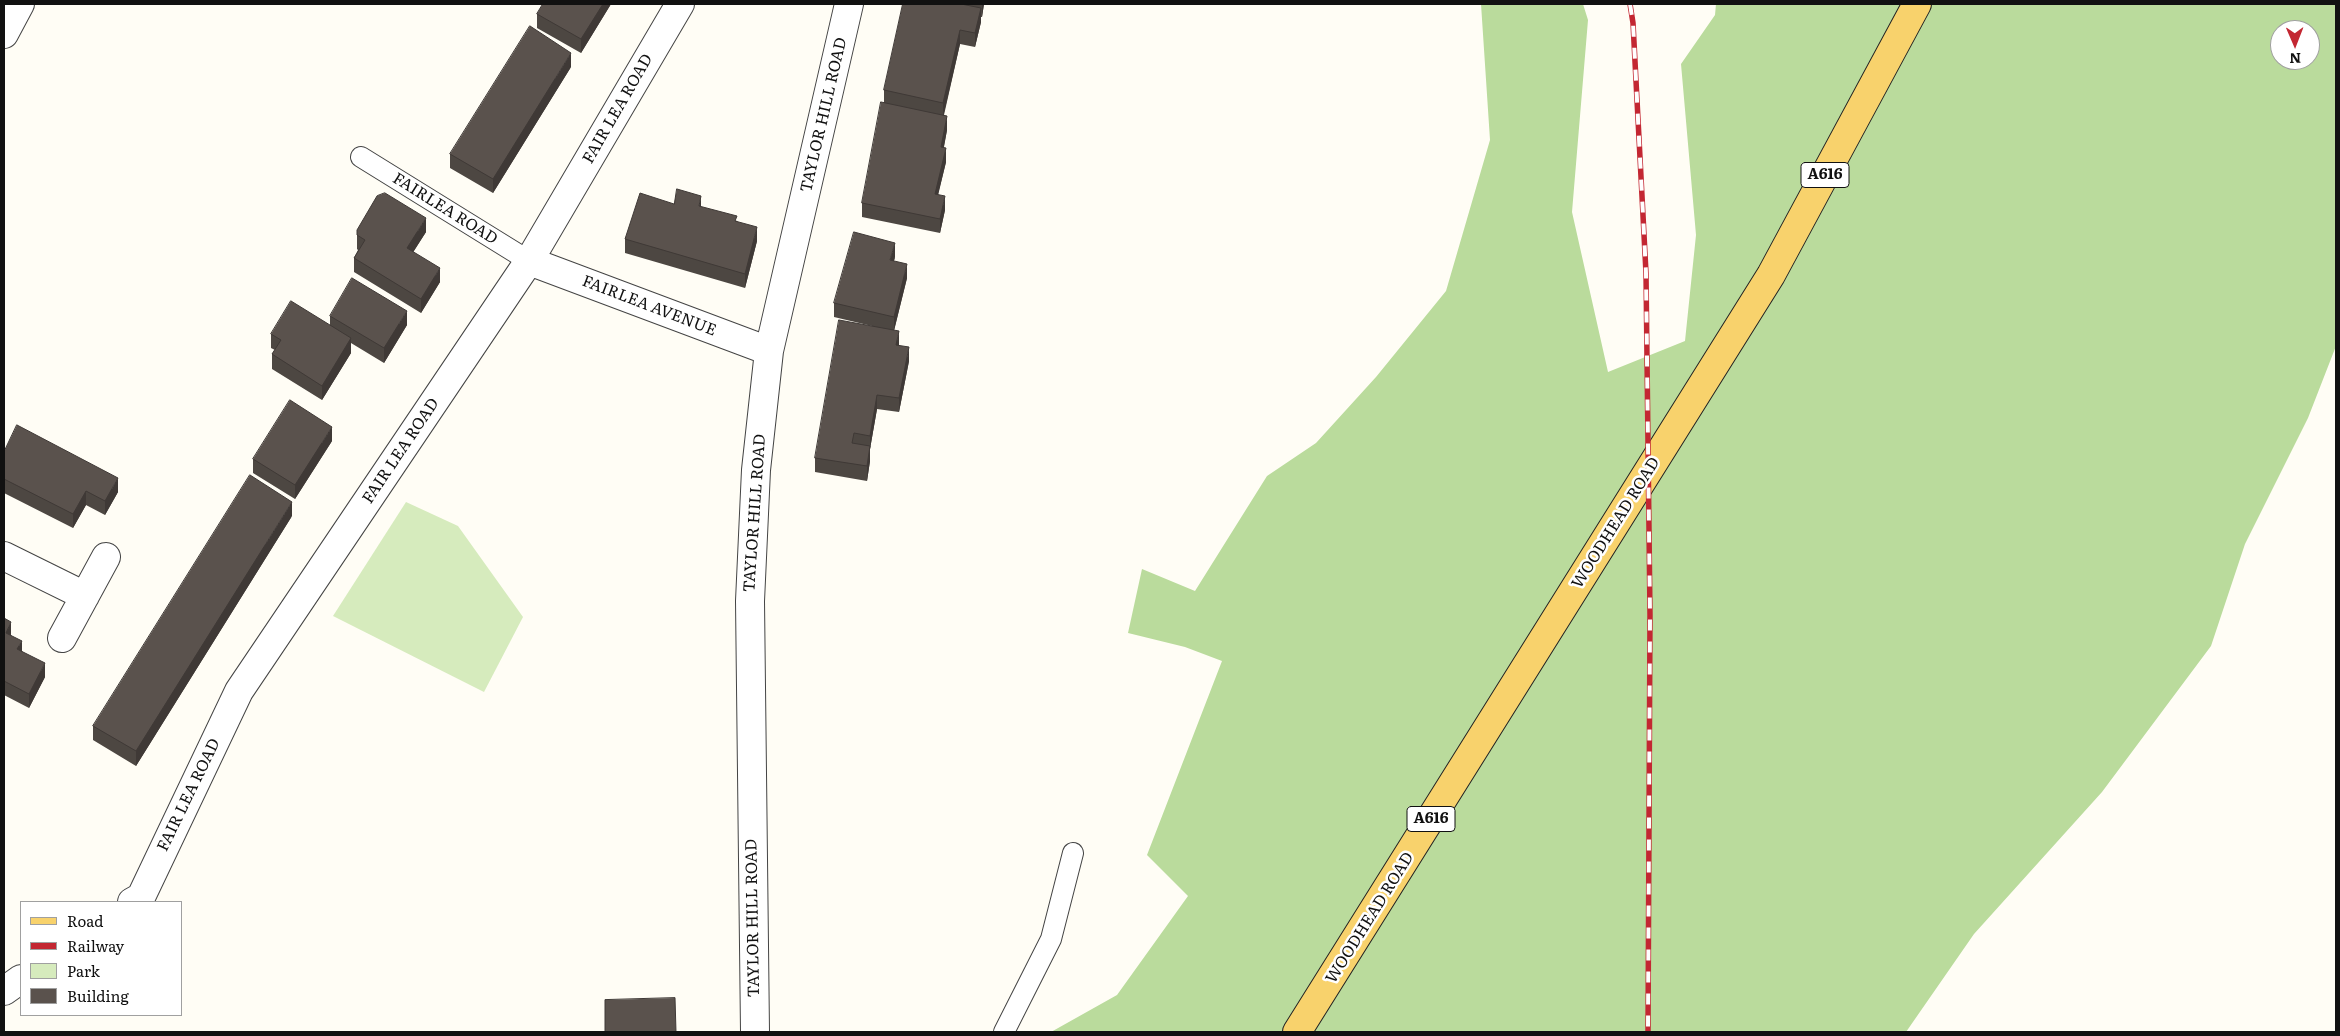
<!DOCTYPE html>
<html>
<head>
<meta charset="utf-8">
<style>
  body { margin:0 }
  #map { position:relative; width:2340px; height:1036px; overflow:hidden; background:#fffdf5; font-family:Literata,serif }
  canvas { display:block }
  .frame { position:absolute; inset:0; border:5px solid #111; pointer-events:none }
  .legend { position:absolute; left:20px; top:901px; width:162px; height:115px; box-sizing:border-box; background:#fff; border:1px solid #a0a0a0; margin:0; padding:6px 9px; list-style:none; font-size:15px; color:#111 }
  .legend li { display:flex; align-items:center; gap:10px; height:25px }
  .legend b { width:25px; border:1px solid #a0a0a0 }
  .north { position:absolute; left:2270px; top:20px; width:50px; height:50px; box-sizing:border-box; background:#fff; border:1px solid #a0a0a0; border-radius:50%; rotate:179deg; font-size:14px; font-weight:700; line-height:20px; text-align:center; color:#111 }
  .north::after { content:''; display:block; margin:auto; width:18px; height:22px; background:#c32732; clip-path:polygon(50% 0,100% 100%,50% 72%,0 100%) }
</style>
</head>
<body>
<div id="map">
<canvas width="2340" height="1036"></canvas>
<div class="frame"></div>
<ul class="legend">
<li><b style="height:6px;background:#f8d26c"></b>Road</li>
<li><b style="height:6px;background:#c32732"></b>Railway</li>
<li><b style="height:14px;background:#d6ebbd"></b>Park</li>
<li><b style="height:14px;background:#5a524d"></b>Building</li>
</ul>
<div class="north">N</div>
</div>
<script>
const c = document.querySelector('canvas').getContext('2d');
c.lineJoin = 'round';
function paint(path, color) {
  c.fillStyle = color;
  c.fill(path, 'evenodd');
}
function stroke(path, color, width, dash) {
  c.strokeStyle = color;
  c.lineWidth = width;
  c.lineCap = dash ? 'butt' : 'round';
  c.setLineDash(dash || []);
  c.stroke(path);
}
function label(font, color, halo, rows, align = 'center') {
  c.font = font + ' Literata,serif';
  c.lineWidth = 5;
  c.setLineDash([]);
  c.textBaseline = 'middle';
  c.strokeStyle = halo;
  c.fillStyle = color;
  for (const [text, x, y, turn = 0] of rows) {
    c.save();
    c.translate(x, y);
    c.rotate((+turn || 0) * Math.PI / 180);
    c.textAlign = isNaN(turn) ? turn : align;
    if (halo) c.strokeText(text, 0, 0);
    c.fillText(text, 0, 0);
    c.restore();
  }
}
paint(new Path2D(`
  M 406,502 L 458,526 L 523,617 L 484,692 L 333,616 Z`), '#d6ebbd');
paint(new Path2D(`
  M 1481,4 L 1583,4 L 1588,20 L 1572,212 L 1608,372 L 1685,341 L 1696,235 L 1681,64 L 1715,15 L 1716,4 L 2336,4 L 2336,346 L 2308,418 L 2245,544 L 2211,646 L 2102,792 L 1974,934 L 1906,1032 L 1051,1032 L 1117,995 L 1188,896 L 1147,855 L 1222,661 L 1185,647 L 1128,633 L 1142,569 L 1195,591 L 1267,476 L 1316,443 L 1376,377 L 1446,291 L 1490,140 ZM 2280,30 L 2310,30 L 2310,60 L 2280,60 Z`), '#badb9c');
const service = new Path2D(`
  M 361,157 L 529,261
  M 1004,1032 L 1051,939 L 1073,853`);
const minor = new Path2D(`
  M 4,34 L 20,4
  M 529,261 L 769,351
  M 4,556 L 85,596
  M 62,638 L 106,557
  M 132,902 L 141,897 L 239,691 L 529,261 L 680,4
  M 4,991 L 21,979
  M 755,1032 L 750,601 L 756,470 L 769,351 L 849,4`);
const primary = new Path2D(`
  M 1297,1032 L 1771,275 L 1917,4`);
stroke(service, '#444', 22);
stroke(minor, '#444', 30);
stroke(primary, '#222', 30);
stroke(service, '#fff', 20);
stroke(minor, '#fff', 28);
stroke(primary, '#f8d26c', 28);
const rail = new Path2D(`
  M 1630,4 L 1633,23 L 1646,273 L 1650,615 L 1648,1032`);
stroke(rail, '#c32732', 5.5);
stroke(rail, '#fff', 4, [11]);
paint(new Path2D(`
  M 543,4 L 611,4 L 581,53 L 537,28 L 537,14 Z
  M 903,4 L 984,4 L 982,17 L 981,17 L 981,22 L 975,47 L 960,44 L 944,115 L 947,130 L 944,147 L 946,162 L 938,194 L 945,210 L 940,233 L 862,217 L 862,203 L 884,103 L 884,90 Z
  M 571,67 L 493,193 L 450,168 L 450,154 Z
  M 674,204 L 701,207 L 737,221 L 757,241 L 745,288 L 625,253 L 625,239 Z
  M 357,230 L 426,232 L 413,252 L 440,282 L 421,313 L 354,272 L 354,258 L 358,250 L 357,249 Z
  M 895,257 L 894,261 L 907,278 L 894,330 L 899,345 L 909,361 L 899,412 L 877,409 L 870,449 L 870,461 L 867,481 L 815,472 L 815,458 L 872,326 L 834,317 L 834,303 Z
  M 330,316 L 407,325 L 384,363 L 351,343 L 351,353 L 322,400 L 272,369 L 272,354 L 275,350 L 271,348 L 271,334 L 330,325 Z
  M 332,441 L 295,499 L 253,473 L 253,459 Z
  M 4,452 L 118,492 L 105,515 L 86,505 L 73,528 L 4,493 Z
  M 292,516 L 136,766 L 93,740 L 93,726 Z
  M 4,618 L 11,635 L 22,651 L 45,677 L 29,708 L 4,695 Z`), '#4d4742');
paint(new Path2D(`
  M 603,4 L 611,4 L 581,53 L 581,39 Z
  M 982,4 L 984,4 L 982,17 Z
  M 981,8 L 981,22 L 975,47 L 975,33 Z
  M 960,30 L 960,44 L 943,117 L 943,103 Z
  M 571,53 L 571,67 L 493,193 L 493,179 Z
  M 947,116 L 947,130 L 941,161 L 941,147 Z
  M 946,148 L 946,162 L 935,208 L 935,194 Z
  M 701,196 L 701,210 L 699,206 Z
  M 945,196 L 945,210 L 940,233 L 940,219 Z
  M 426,218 L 426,232 L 407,262 L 407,248 Z
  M 757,227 L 757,241 L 745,288 L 745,274 Z
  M 895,243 L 895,257 L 890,274 L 890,260 Z
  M 907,264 L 907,278 L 894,331 L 894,317 Z
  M 440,268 L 440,282 L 421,313 L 421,299 Z
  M 407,311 L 407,325 L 384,363 L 384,348 Z
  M 899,331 L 899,345 L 896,359 L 896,345 Z
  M 351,338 L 351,353 L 322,400 L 322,386 Z
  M 909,347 L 909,361 L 899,412 L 899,398 Z
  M 877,395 L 877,409 L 870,449 L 870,461 L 867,481 L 867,466 L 870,447 L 870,436 Z
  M 332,427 L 332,441 L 295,499 L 295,485 Z
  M 118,478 L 118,492 L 105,515 L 105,501 Z
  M 86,491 L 86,505 L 73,528 L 73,514 Z
  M 292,502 L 292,516 L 136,766 L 136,751 Z
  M 11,622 L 11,636 L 6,633 Z
  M 22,641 L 22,655 L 17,649 Z
  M 45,663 L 45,677 L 29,708 L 29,694 Z`), '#3f3936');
const building = new Path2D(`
  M 543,4 L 603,4 L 581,39 L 537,14 Z
  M 903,4 L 961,4 L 981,8 L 975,33 L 960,30 L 943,103 L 884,90 Z
  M 530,26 L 571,53 L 493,179 L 450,154 Z
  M 881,102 L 947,116 L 941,147 L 946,148 L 935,194 L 945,196 L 940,219 L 862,203 Z
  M 677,189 L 701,196 L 699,206 L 737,216 L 735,221 L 757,227 L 745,274 L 625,239 L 640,193 L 674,204 Z
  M 385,193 L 426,218 L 407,248 L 440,268 L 421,299 L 354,258 L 365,240 L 357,235 L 357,230 L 377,196 Z
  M 854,232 L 895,243 L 890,260 L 907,264 L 894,317 L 834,303 Z
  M 352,278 L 407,311 L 384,348 L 330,316 Z
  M 291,301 L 351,338 L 322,386 L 272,354 L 281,340 L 271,334 Z
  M 839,320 L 899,331 L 896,345 L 909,347 L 899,398 L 877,395 L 870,436 L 854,433 L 852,443 L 870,446 L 867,466 L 815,458 Z
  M 290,400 L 332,427 L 295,485 L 253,459 Z
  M 17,425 L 118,478 L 105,501 L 86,491 L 73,514 L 4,479 L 4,452 Z
  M 250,475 L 292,502 L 136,751 L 93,726 Z
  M 4,618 L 11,622 L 6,633 L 22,641 L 17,649 L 45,663 L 29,694 L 4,681 Z
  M 675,998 L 676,1032 L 605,1032 L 605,1000 Z`);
paint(building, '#5a524d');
stroke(building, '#3f3936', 1);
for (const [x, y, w] of [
  [1825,175,48],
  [1431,819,48]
]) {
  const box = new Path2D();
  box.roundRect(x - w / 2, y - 12.5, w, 25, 4);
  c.fillStyle = '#fff';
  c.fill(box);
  stroke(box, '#111', 1);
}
label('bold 15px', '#111', null, [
  ["A616",1825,175],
  ["A616",1431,819]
]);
label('16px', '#111', '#fff', [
  ["FAIR LEA ROAD",618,109,-60],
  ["TAYLOR HILL ROAD",824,115,-77],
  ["FAIRLEA ROAD",445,209,32],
  ["FAIRLEA AVENUE",649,306,21],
  ["FAIR LEA ROAD",401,451,-56],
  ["TAYLOR HILL ROAD",755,513,-86],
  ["WOODHEAD ROAD",1616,523,-58],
  ["FAIR LEA ROAD",189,795,-64],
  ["TAYLOR HILL ROAD",753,918,-91],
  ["WOODHEAD ROAD",1370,918,-58]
]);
</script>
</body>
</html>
